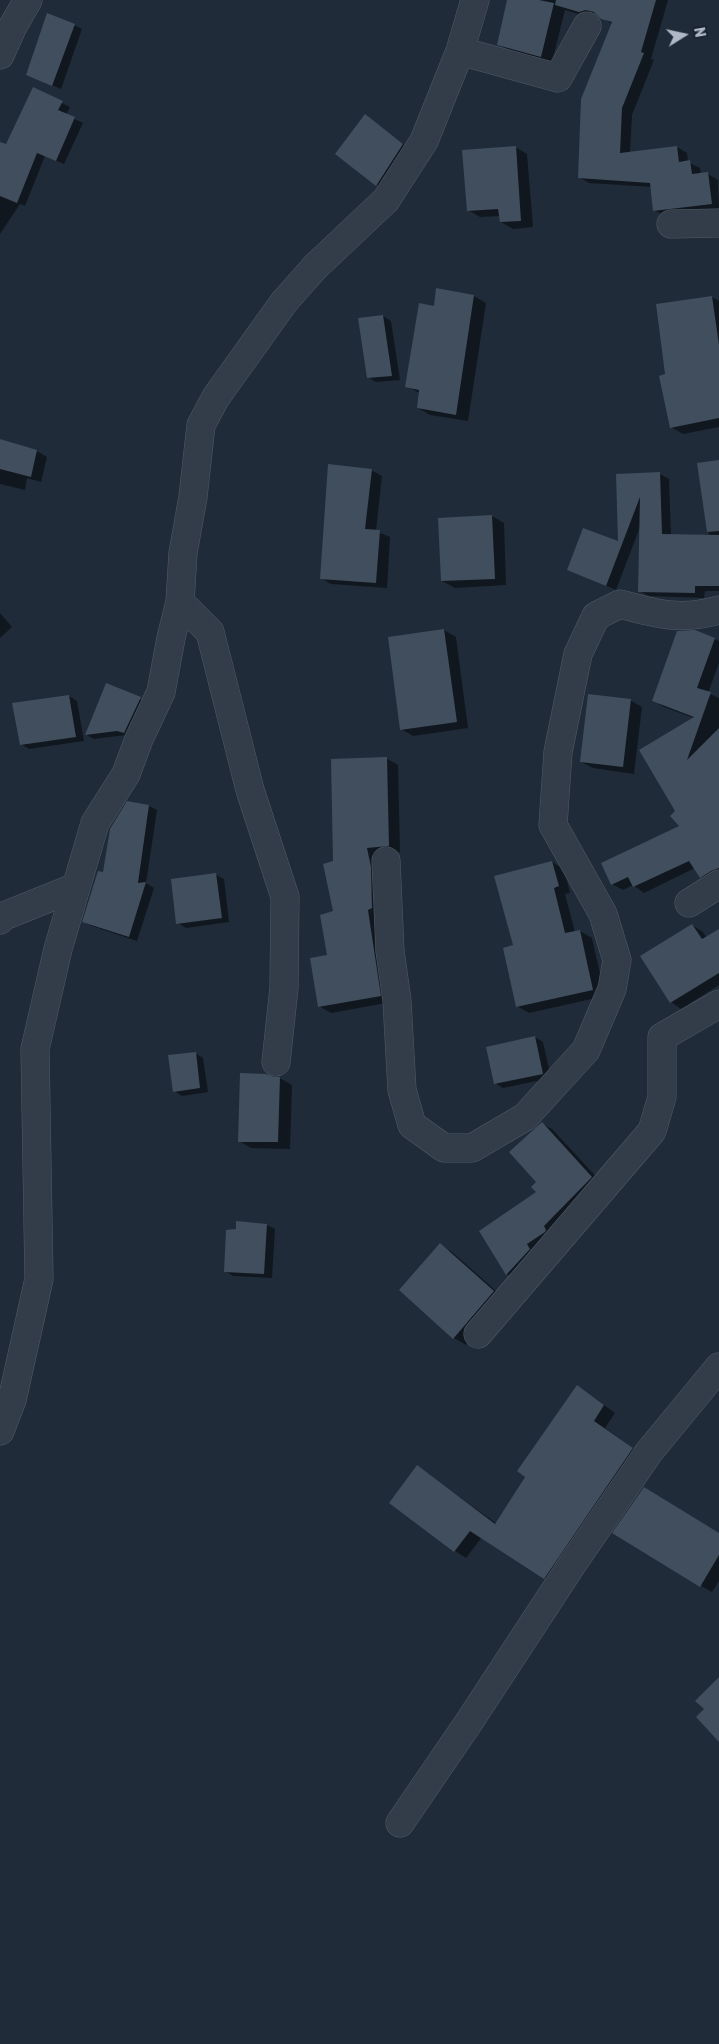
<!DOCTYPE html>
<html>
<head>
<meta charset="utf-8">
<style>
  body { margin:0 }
  #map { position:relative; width:719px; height:2044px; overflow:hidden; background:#202b39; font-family:Rubik,sans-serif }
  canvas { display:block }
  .north { position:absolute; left:659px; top:10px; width:50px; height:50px; -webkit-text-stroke:4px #19222e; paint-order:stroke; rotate:80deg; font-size:14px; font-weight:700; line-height:20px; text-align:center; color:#aeb8c6 }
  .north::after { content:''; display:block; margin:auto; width:18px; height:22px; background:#aeb8c6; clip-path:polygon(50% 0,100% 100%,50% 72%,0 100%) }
</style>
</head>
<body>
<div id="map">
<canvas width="719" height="2044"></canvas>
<div class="north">N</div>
</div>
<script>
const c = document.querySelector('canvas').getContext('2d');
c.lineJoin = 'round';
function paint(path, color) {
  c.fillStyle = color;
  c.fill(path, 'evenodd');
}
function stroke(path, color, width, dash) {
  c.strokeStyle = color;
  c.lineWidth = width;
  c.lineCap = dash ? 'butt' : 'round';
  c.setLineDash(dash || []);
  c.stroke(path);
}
paint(new Path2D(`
  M 508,0 L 668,0 L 651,59 L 654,60 L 632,115 L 630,153 L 677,147 L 687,153 L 688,162 L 700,168 L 701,174 L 708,174 L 718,180 L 719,210 L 665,216 L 654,210 L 652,187 L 589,183 L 579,177 L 612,24 L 600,16 L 591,18 L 565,10 L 552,62 L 509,50 L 498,44 Z
  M 74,25 L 82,29 L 61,89 L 27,74 Z
  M 34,89 L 70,107 L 66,115 L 83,123 L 64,164 L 45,156 L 25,206 L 20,204 L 0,234 L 0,144 L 6,146 Z
  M 373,121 L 411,150 L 384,190 L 337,154 Z
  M 515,147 L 527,154 L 533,227 L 513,229 L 501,222 L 500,216 L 480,217 L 468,210 Z
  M 437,290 L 474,296 L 486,303 L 468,421 L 430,415 L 418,408 L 419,393 L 407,386 L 435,308 Z
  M 712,297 L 719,301 L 719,427 L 683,434 L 671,427 L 667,375 Z
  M 383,316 L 391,321 L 400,380 L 376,382 L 368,377 Z
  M 0,441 L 37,451 L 47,457 L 41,482 L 27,478 L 25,490 L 0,484 Z
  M 719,461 L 719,591 L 705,591 L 704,598 L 649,596 L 639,591 L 640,527 L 616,590 L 568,570 L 619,543 L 617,475 L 660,474 L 669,479 L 671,535 L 709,536 L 698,464 Z
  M 371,470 L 382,476 L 376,531 L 390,537 L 387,588 L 331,584 L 321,578 Z
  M 492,516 L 504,523 L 506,585 L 455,588 L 442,581 Z
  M 0,613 L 12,627 L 0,638 Z
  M 444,630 L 456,637 L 468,728 L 413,736 L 401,729 Z
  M 695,632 L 719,641 L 719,663 L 708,693 L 719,698 L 719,879 L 711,883 L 701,877 L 695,868 L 644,893 L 633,885 L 623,890 L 612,884 L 681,826 L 677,812 L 694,718 L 664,707 L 654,701 Z
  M 106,685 L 149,703 L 126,735 L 94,739 L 87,735 Z
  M 69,696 L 77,701 L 84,741 L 29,749 L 21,744 Z
  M 630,700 L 642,707 L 634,774 L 593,768 L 581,762 Z
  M 386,758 L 398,765 L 400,852 L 378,855 L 392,1002 L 331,1013 L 319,1006 L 329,956 L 335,912 L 334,862 Z
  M 128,803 L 149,806 L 157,810 L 146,883 L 154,888 L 137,941 L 92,926 L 84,922 L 104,874 Z
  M 552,862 L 564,869 L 570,893 L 565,894 L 575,932 L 580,931 L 592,938 L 605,996 L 529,1013 L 517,1006 L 514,946 Z
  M 216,875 L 224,879 L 229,922 L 186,928 L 178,923 Z
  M 692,925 L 703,932 L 707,938 L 719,930 L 719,985 L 681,1009 L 671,1002 Z
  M 535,1037 L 543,1042 L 551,1078 L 503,1088 L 495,1083 Z
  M 195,1053 L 203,1058 L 208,1092 L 182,1096 L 174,1091 Z
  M 280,1078 L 292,1085 L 290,1149 L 251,1148 L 239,1141 Z
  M 542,1124 L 552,1129 L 602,1183 L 517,1280 L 507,1274 L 538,1193 Z
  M 267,1225 L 275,1229 L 272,1278 L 233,1276 L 225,1271 Z
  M 440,1245 L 452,1252 L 503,1297 L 503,1302 L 466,1345 L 454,1338 L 401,1290 Z
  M 578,1386 L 615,1413 L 605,1428 L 644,1456 L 556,1585 L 482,1537 L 466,1558 L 455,1551 L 418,1467 L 497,1524 Z
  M 719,1534 L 719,1581 L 712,1592 L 701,1586 Z`), '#0007');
paint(new Path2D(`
  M 507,0 L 539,0 L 554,3 L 541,57 L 497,45 Z
  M 556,0 L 656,0 L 641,52 L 644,53 L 622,108 L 620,153 L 677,146 L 679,162 L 690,160 L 692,174 L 708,172 L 712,204 L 653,211 L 650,183 L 578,178 L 581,99 L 612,22 L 601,19 L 594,12 L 586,10 L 579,12 L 555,5 Z
  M 47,13 L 75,24 L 52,86 L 26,75 Z
  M 33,87 L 63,101 L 58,110 L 75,117 L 56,161 L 37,153 L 17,203 L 0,196 L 0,142 L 6,144 Z
  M 365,114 L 403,144 L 376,186 L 335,154 Z
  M 516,146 L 521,221 L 500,222 L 498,209 L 467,211 L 462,150 Z
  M 436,288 L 474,295 L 456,415 L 417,408 L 419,390 L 405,387 L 419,303 L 434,306 Z
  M 712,296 L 719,345 L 719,418 L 670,428 L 659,376 L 665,374 L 656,304 Z
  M 383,315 L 392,376 L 367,378 L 358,318 Z
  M 0,439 L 37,450 L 31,477 L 0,469 Z
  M 719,460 L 719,531 L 707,532 L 697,463 Z
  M 328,464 L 372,469 L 365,529 L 380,530 L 376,583 L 320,579 Z
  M 660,472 L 662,534 L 719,535 L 719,586 L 695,586 L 695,593 L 638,592 L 640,497 L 606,586 L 567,570 L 583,528 L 618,541 L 616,474 Z
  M 492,515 L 495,579 L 441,581 L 438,518 Z
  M 444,629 L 457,722 L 400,730 L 388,637 Z
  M 695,630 L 715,638 L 697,688 L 711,692 L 687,760 L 719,728 L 719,868 L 711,871 L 700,878 L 689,861 L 633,887 L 628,877 L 611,885 L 601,863 L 679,826 L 670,816 L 675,811 L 639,750 L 694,717 L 652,701 L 677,631 Z
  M 106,683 L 141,697 L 124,733 L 117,731 L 85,735 Z
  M 588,694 L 631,699 L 623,767 L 580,762 Z
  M 69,695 L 76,737 L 20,745 L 12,703 Z
  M 387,757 L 389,846 L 367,848 L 371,867 L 372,908 L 368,910 L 381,996 L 318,1007 L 310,958 L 327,955 L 320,915 L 333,911 L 323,864 L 333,861 L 331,759 Z
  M 127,801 L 149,805 L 138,883 L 146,882 L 129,937 L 82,922 L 98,871 L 103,872 L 110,829 Z
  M 552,861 L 559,886 L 554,888 L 565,933 L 580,930 L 593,990 L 516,1007 L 503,948 L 513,945 L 494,876 Z
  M 216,873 L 222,918 L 176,924 L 171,879 Z
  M 692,924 L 702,939 L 719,929 L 719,973 L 670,1003 L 640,956 Z
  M 535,1036 L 543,1074 L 494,1084 L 486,1047 Z
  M 196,1052 L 200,1088 L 173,1092 L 168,1055 Z
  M 240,1073 L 266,1074 L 274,1077 L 280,1077 L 278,1142 L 238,1142 Z
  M 542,1122 L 592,1177 L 544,1226 L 546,1230 L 545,1232 L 527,1244 L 530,1249 L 506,1275 L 479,1231 L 536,1192 L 531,1187 L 536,1182 L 509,1152 Z
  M 236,1221 L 267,1224 L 264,1274 L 224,1272 L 226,1230 L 236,1229 Z
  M 440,1243 L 494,1291 L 453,1339 L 399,1290 Z
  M 577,1385 L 604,1405 L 594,1421 L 633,1448 L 544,1579 L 470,1531 L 454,1552 L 389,1503 L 417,1465 L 495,1524 L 525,1477 L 517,1471 Z
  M 644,1487 L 719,1533 L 719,1555 L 700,1587 L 612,1533 Z
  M 719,1677 L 719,1742 L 696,1717 L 704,1709 L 695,1701 Z`), '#414e5e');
const minor = new Path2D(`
  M 460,51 L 558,78 L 587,26
  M 0,55 L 13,26 L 28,0
  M 671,224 L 719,223
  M 180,602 L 210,632 L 250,790 L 285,897 L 284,988 L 276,1062
  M 386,861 L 390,951 L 397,1001 L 402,1090 L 412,1125 L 444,1148 L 472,1148 L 525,1117 L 586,1050 L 612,989 L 617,960 L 603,914 L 553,825 L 558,752 L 578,654 L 596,616 L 620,604 C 657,614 680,621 719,610
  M 689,903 L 719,884
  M 0,920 L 4,916 L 76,887
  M 478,1334 L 652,1131 L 662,1097 L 662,1037 L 719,1004
  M 0,1431 L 12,1400 L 39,1279 L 35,1049 L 58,949 L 95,823 L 126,774 L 139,739 L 161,692 L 171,638 L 180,602 L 183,553 L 193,497 L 201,425 L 216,397 L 284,302 L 315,267 L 386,200 L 404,172 L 424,141 L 460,51 L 475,0
  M 400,1823 L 469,1722 L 571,1566 L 649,1452 L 719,1367`);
stroke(minor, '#515b67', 29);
stroke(minor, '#333d49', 28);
</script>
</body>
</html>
